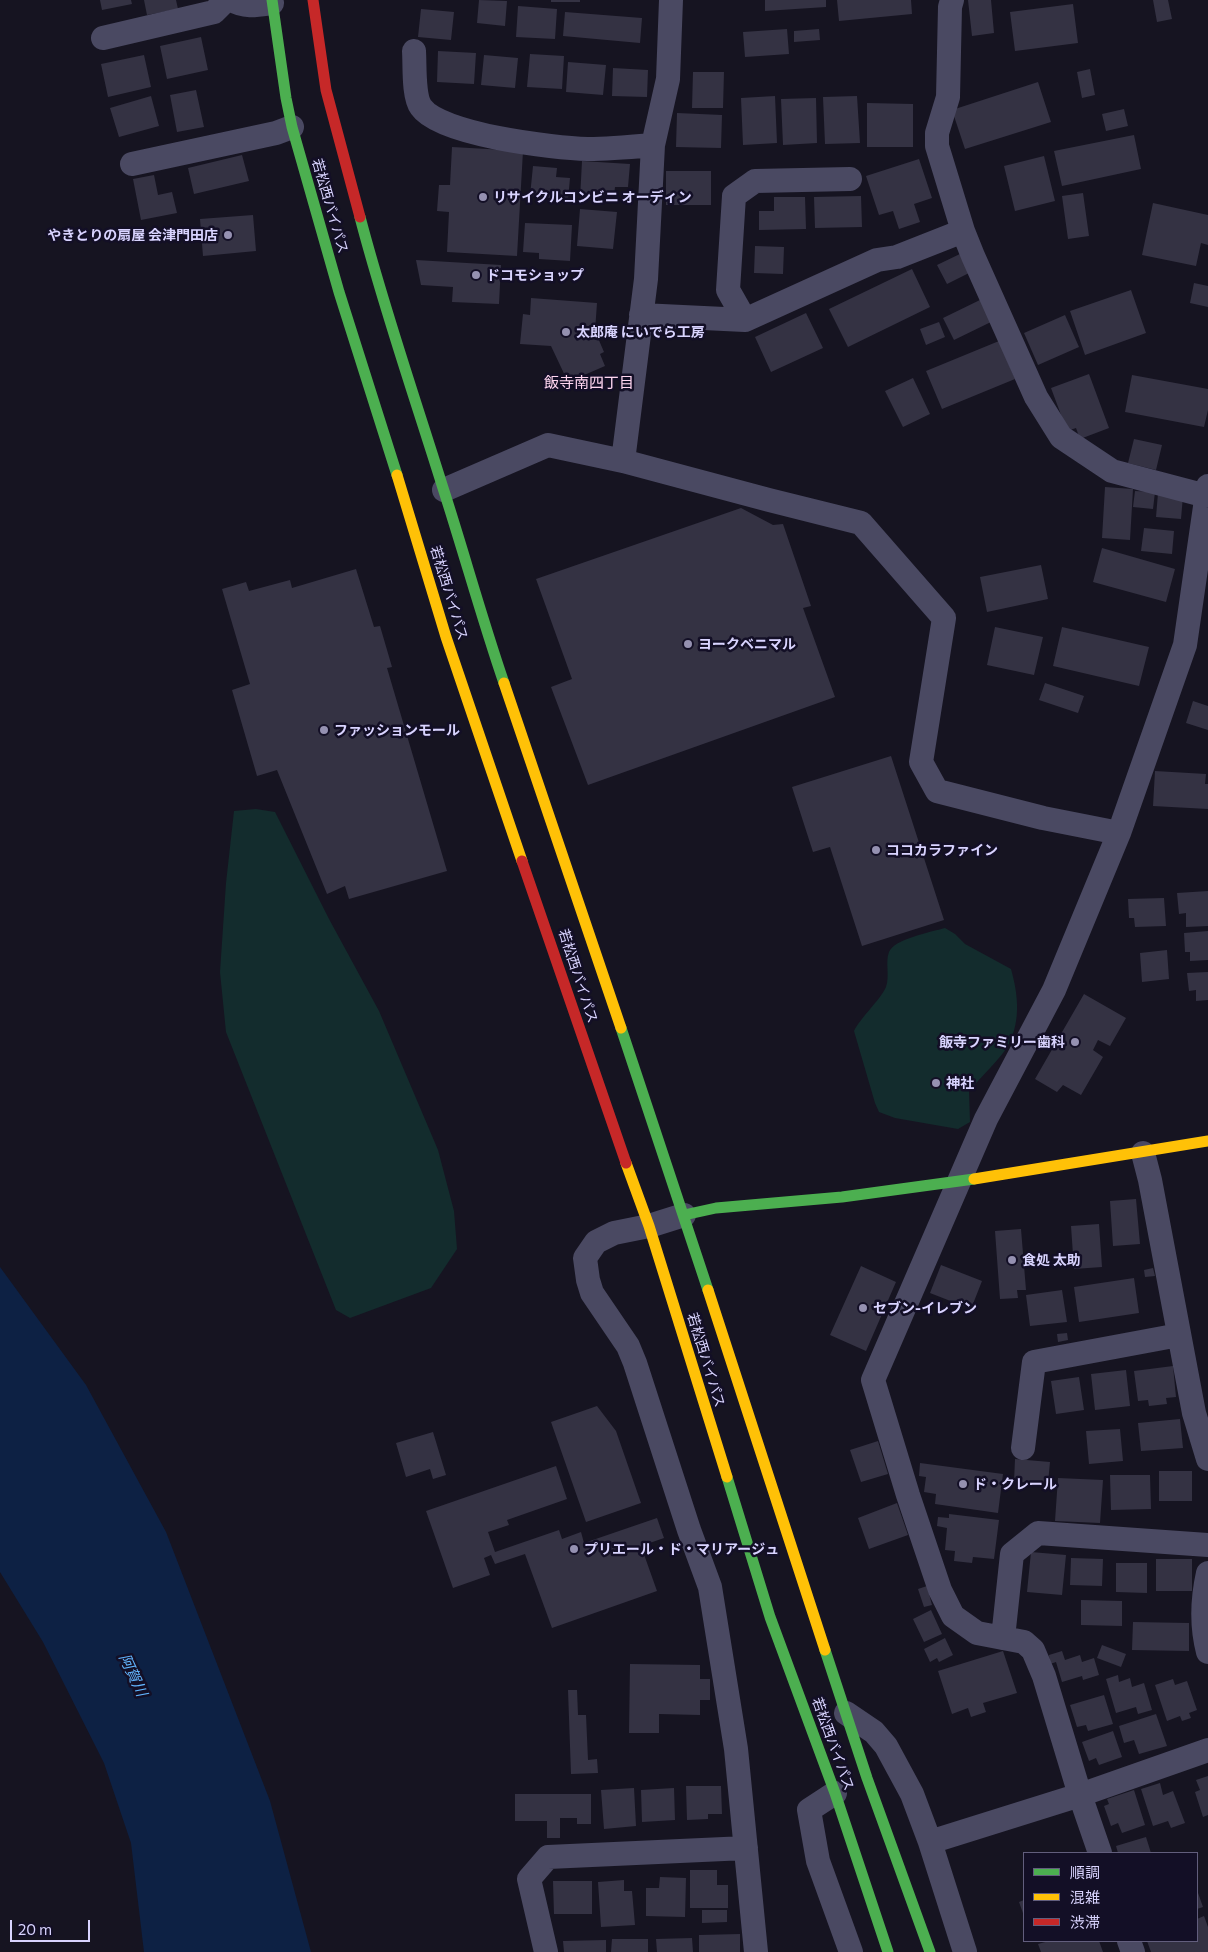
<!DOCTYPE html>
<html>
<head>
<meta charset="utf-8">
<style>
  body { margin:0 }
  #map { position:relative; width:1208px; height:1952px; overflow:hidden; background:#161421; font-family:Commissioner,"Noto Sans JP",sans-serif }
  canvas { display:block }
  .legend { position:absolute; left:1023px; top:1852px; width:175px; height:90px; box-sizing:border-box; background:#130f26; border:1px solid #625e7d; margin:0; padding:6px 9px; list-style:none; font-size:15px; color:#d9d4ff }
  .legend li { display:flex; align-items:center; gap:10px; height:25px }
  .legend b { width:25px; border:1px solid #625e7d }
  .scale { position:absolute; left:10px; top:1920px; width:80px; height:22px; box-sizing:border-box; border:2px solid #d9d4ff; border-top:0; padding-left:6px; font-size:15px; line-height:18px; white-space:nowrap; color:#d9d4ff; -webkit-text-stroke:4px #130f26; paint-order:stroke }
</style>
</head>
<body>
<div id="map">
<canvas width="1208" height="1952"></canvas>
<ul class="legend">
<li><b style="height:6px;background:#4caf50"></b>順調</li>
<li><b style="height:6px;background:#ffc107"></b>混雑</li>
<li><b style="height:6px;background:#c62828"></b>渋滞</li>
</ul>
<div class="scale">20 m</div>
</div>
<script>
const c = document.querySelector('canvas').getContext('2d');
c.lineJoin = 'round';
function paint(path, color) {
  c.fillStyle = color;
  c.fill(path, 'evenodd');
}
function stroke(path, color, width, dash) {
  c.strokeStyle = color;
  c.lineWidth = width;
  c.lineCap = dash ? 'butt' : 'round';
  c.setLineDash(dash || []);
  c.stroke(path);
}
function label(font, color, halo, rows, align = 'center') {
  c.font = font + ' Commissioner,"Noto Sans JP",sans-serif';
  c.lineWidth = 5;
  c.setLineDash([]);
  c.textBaseline = 'middle';
  c.strokeStyle = halo;
  c.fillStyle = color;
  for (const [text, x, y, turn = 0] of rows) {
    c.save();
    c.translate(x, y);
    c.rotate((+turn || 0) * Math.PI / 180);
    c.textAlign = isNaN(turn) ? turn : align;
    if (halo) c.strokeText(text, 0, 0);
    c.fillText(text, 0, 0);
    c.restore();
  }
}
paint(new Path2D(`
  M 256,809 L 275,812 L 329,919 L 379,1011 L 438,1150 L 454,1211 L 457,1249 L 431,1288 L 350,1318 L 336,1310 L 226,1032 L 220,972 L 226,883 L 234,811 Z
  M 945,928 L 955,934 L 965,944 L 1011,969 C 1018,994 1021,1019 1009,1044 C 1003,1056 979,1079 969,1091 L 970,1122 L 958,1129 L 895,1118 L 879,1112 L 875,1103 L 854,1031 C 861,1017 881,999 886,987 C 890,976 885,962 889,952 C 894,939 931,932 945,928 Z`), '#132c2d');
paint(new Path2D(`
  M 0,1267 L 86,1385 L 166,1532 L 270,1801 L 311,1952 L 144,1952 L 131,1843 L 104,1763 L 43,1642 L 0,1572 Z`), '#0d2144');
paint(new Path2D(`
  M 100,0 L 131,0 L 132,4 L 102,10 Z
  M 144,0 L 176,0 L 178,9 L 147,15 Z
  M 479,0 L 507,1 L 505,26 L 477,23 Z
  M 551,0 L 580,0 L 580,2 L 551,2 Z
  M 765,0 L 826,0 L 826,7 L 765,11 Z
  M 837,0 L 911,0 L 912,14 L 839,21 Z
  M 968,0 L 991,0 L 994,33 L 972,36 Z
  M 1153,0 L 1168,0 L 1172,19 L 1157,22 Z
  M 1073,4 L 1078,43 L 1015,51 L 1010,12 Z
  M 518,6 L 557,9 L 555,39 L 516,37 Z
  M 421,9 L 454,12 L 451,40 L 418,37 Z
  M 565,12 L 642,18 L 640,43 L 563,36 Z
  M 787,29 L 789,54 L 745,57 L 743,32 Z
  M 819,29 L 820,40 L 794,42 L 794,31 Z
  M 201,37 L 208,70 L 167,79 L 160,46 Z
  M 438,51 L 476,53 L 474,84 L 437,82 Z
  M 530,54 L 564,56 L 562,89 L 527,87 Z
  M 144,55 L 151,87 L 108,97 L 101,64 Z
  M 484,55 L 518,58 L 515,88 L 481,85 Z
  M 568,62 L 606,65 L 603,95 L 566,92 Z
  M 613,68 L 648,70 L 647,97 L 612,96 Z
  M 1090,69 L 1095,95 L 1082,98 L 1077,72 Z
  M 693,72 L 724,72 L 723,108 L 692,108 Z
  M 1038,82 L 1051,122 L 965,149 L 952,110 Z
  M 196,90 L 204,127 L 177,132 L 170,95 Z
  M 151,96 L 159,126 L 119,137 L 110,108 Z
  M 775,96 L 777,143 L 743,145 L 741,98 Z
  M 857,96 L 860,143 L 825,144 L 823,97 Z
  M 816,98 L 817,143 L 783,145 L 781,99 Z
  M 867,103 L 913,104 L 913,147 L 867,147 Z
  M 1124,109 L 1128,126 L 1106,131 L 1102,114 Z
  M 677,113 L 722,115 L 721,148 L 676,147 Z
  M 1134,135 L 1141,169 L 1062,186 L 1054,151 Z
  M 452,147 L 523,151 L 517,256 L 447,252 L 449,212 L 437,211 L 439,185 L 450,185 Z
  M 242,155 L 249,181 L 194,194 L 188,168 Z
  M 1044,156 L 1055,201 L 1015,211 L 1004,166 Z
  M 919,159 L 932,198 L 914,204 L 920,222 L 899,229 L 893,211 L 879,215 L 866,176 Z
  M 582,161 L 630,164 L 628,187 L 615,187 L 614,196 L 601,195 L 601,200 L 580,199 Z
  M 533,166 L 557,168 L 556,177 L 570,178 L 568,200 L 530,196 Z
  M 666,171 L 711,171 L 711,205 L 666,205 Z
  M 154,175 L 158,195 L 172,192 L 177,213 L 141,220 L 133,179 Z
  M 1083,193 L 1089,236 L 1068,239 L 1062,196 Z
  M 861,196 L 862,227 L 815,228 L 814,197 Z
  M 774,197 L 805,197 L 806,229 L 759,230 L 759,211 L 774,211 Z
  M 1153,203 L 1208,215 L 1208,245 L 1201,243 L 1196,266 L 1142,255 Z
  M 580,209 L 617,212 L 613,249 L 577,246 Z
  M 253,215 L 256,251 L 203,256 L 200,219 Z
  M 525,223 L 572,225 L 570,261 L 539,259 L 539,253 L 523,252 Z
  M 755,246 L 784,247 L 783,274 L 754,273 Z
  M 962,253 L 971,272 L 947,284 L 937,265 Z
  M 416,260 L 501,265 L 499,304 L 452,302 L 453,287 L 421,285 Z
  M 912,269 L 930,307 L 848,347 L 829,309 Z
  M 1194,283 L 1208,286 L 1208,307 L 1190,303 Z
  M 1131,290 L 1146,333 L 1085,355 L 1070,311 Z
  M 531,298 L 597,303 L 595,331 L 604,352 L 600,354 L 605,366 L 568,382 L 551,346 L 520,344 L 523,314 L 530,315 Z
  M 982,299 L 993,321 L 954,340 L 943,318 Z
  M 806,313 L 823,348 L 771,372 L 755,337 Z
  M 1065,315 L 1079,347 L 1038,365 L 1024,333 Z
  M 939,322 L 945,337 L 926,345 L 920,329 Z
  M 999,341 L 1015,379 L 942,409 L 926,371 Z
  M 1089,374 L 1109,428 L 1080,439 L 1076,428 L 1067,431 L 1051,388 Z
  M 1132,375 L 1208,389 L 1208,410 L 1204,427 L 1125,412 Z
  M 913,378 L 930,414 L 903,427 L 885,391 Z
  M 1134,439 L 1162,445 L 1156,470 L 1128,463 Z
  M 1105,487 L 1133,489 L 1130,540 L 1102,538 Z
  M 1135,491 L 1155,492 L 1153,509 L 1133,507 Z
  M 1158,493 L 1183,496 L 1181,519 L 1156,517 Z
  M 741,508 L 773,525 L 783,524 L 811,606 L 803,608 L 835,697 L 588,785 L 551,687 L 572,679 L 536,579 Z
  M 1144,528 L 1174,531 L 1172,554 L 1141,551 Z
  M 1102,548 L 1175,569 L 1166,602 L 1093,582 Z
  M 1041,565 L 1048,599 L 987,612 L 980,577 Z
  M 356,569 L 374,627 L 380,626 L 392,667 L 387,668 L 447,871 L 349,899 L 345,886 L 327,894 L 277,770 L 257,776 L 232,690 L 250,684 L 222,589 L 246,582 L 249,591 L 290,580 L 292,588 Z
  M 995,627 L 1043,637 L 1034,675 L 987,665 Z
  M 1062,627 L 1149,647 L 1139,686 L 1053,666 Z
  M 1045,683 L 1084,696 L 1078,713 L 1039,700 Z
  M 1193,701 L 1208,706 L 1208,730 L 1186,723 Z
  M 891,756 L 944,920 L 862,946 L 830,847 L 813,852 L 792,787 Z
  M 1155,771 L 1206,774 L 1205,784 L 1208,784 L 1208,809 L 1153,806 Z
  M 1208,891 L 1208,926 L 1186,927 L 1186,913 L 1179,914 L 1177,893 Z
  M 1164,898 L 1166,926 L 1135,927 L 1134,918 L 1129,918 L 1128,899 Z
  M 1208,931 L 1208,960 L 1190,961 L 1190,952 L 1185,952 L 1184,933 Z
  M 1167,950 L 1169,979 L 1142,982 L 1140,953 Z
  M 1208,972 L 1208,1000 L 1196,1001 L 1196,990 L 1189,991 L 1187,973 Z
  M 1084,994 L 1126,1018 L 1110,1046 L 1098,1040 L 1093,1050 L 1103,1057 L 1081,1095 L 1063,1085 L 1057,1092 L 1035,1079 Z
  M 1136,1199 L 1140,1244 L 1113,1246 L 1110,1201 Z
  M 1099,1224 L 1102,1267 L 1074,1269 L 1071,1226 Z
  M 1021,1229 L 1026,1290 L 1017,1290 L 1018,1298 L 1000,1299 L 995,1231 Z
  M 941,1265 L 982,1281 L 971,1309 L 930,1293 Z
  M 861,1266 L 896,1282 L 866,1351 L 830,1335 Z
  M 1153,1268 L 1155,1276 L 1145,1277 L 1144,1270 Z
  M 1134,1278 L 1139,1313 L 1079,1322 L 1074,1287 Z
  M 1062,1290 L 1067,1322 L 1030,1326 L 1026,1295 Z
  M 1067,1333 L 1068,1340 L 1058,1342 L 1057,1334 Z
  M 1173,1366 L 1176,1397 L 1166,1398 L 1167,1404 L 1149,1406 L 1148,1400 L 1138,1401 L 1134,1371 Z
  M 1126,1370 L 1130,1406 L 1095,1410 L 1091,1374 Z
  M 1079,1377 L 1084,1410 L 1056,1414 L 1051,1381 Z
  M 597,1406 L 616,1431 L 641,1503 L 586,1522 L 551,1422 Z
  M 1180,1419 L 1183,1448 L 1141,1451 L 1138,1423 Z
  M 1120,1429 L 1123,1461 L 1089,1464 L 1086,1431 Z
  M 433,1432 L 446,1475 L 433,1479 L 430,1469 L 406,1477 L 396,1443 Z
  M 878,1441 L 888,1474 L 861,1482 L 850,1450 Z
  M 1015,1459 L 1050,1462 L 1048,1483 L 1014,1482 Z
  M 920,1463 L 1003,1474 L 998,1513 L 935,1504 L 936,1494 L 924,1492 L 926,1477 L 919,1476 Z
  M 556,1466 L 567,1499 L 507,1520 L 509,1525 L 488,1532 L 495,1552 L 559,1530 L 562,1539 L 581,1532 L 584,1543 L 657,1518 L 664,1538 L 641,1546 L 657,1591 L 552,1628 L 525,1554 L 495,1564 L 491,1555 L 484,1558 L 490,1575 L 453,1588 L 426,1511 Z
  M 1159,1471 L 1192,1471 L 1192,1501 L 1159,1501 Z
  M 1110,1475 L 1150,1475 L 1151,1509 L 1111,1510 Z
  M 1058,1478 L 1103,1480 L 1100,1523 L 1055,1521 Z
  M 897,1503 L 908,1535 L 869,1549 L 858,1518 Z
  M 949,1514 L 999,1520 L 994,1559 L 973,1557 L 972,1563 L 954,1561 L 955,1551 L 945,1550 L 947,1528 L 937,1526 L 938,1517 L 949,1518 Z
  M 1031,1552 L 1066,1555 L 1062,1595 L 1027,1592 Z
  M 1071,1558 L 1103,1559 L 1102,1586 L 1070,1585 Z
  M 1156,1559 L 1192,1559 L 1192,1591 L 1156,1591 Z
  M 1116,1563 L 1147,1563 L 1147,1593 L 1116,1592 Z
  M 927,1586 L 932,1605 L 924,1607 L 918,1589 Z
  M 1081,1600 L 1122,1601 L 1122,1626 L 1081,1625 Z
  M 931,1610 L 942,1634 L 924,1642 L 913,1619 Z
  M 1133,1622 L 1189,1623 L 1189,1651 L 1132,1650 Z
  M 945,1638 L 953,1655 L 939,1662 L 937,1658 L 930,1662 L 924,1649 Z
  M 1102,1645 L 1126,1654 L 1121,1667 L 1097,1658 Z
  M 1003,1651 L 1017,1693 L 983,1703 L 986,1712 L 971,1717 L 968,1708 L 952,1714 L 938,1671 Z
  M 1062,1651 L 1065,1660 L 1080,1655 L 1082,1662 L 1094,1658 L 1099,1675 L 1083,1680 L 1082,1676 L 1062,1682 L 1056,1662 L 1050,1664 L 1049,1655 Z
  M 630,1664 L 700,1665 L 700,1679 L 710,1679 L 710,1700 L 700,1700 L 700,1715 L 659,1714 L 659,1733 L 629,1733 Z
  M 1118,1675 L 1119,1682 L 1130,1678 L 1132,1687 L 1144,1683 L 1152,1710 L 1138,1714 L 1136,1707 L 1116,1713 L 1106,1679 Z
  M 1173,1679 L 1175,1685 L 1187,1681 L 1197,1710 L 1189,1713 L 1191,1718 L 1182,1721 L 1180,1716 L 1167,1721 L 1155,1685 Z
  M 568,1690 L 577,1690 L 578,1715 L 586,1715 L 588,1760 L 597,1759 L 598,1773 L 571,1774 Z
  M 1104,1695 L 1113,1724 L 1088,1731 L 1086,1725 L 1077,1727 L 1070,1705 Z
  M 1156,1714 L 1167,1746 L 1139,1754 L 1134,1740 L 1124,1743 L 1119,1726 Z
  M 1113,1731 L 1122,1757 L 1099,1765 L 1096,1758 L 1089,1761 L 1082,1742 Z
  M 1208,1776 L 1208,1815 L 1203,1817 L 1195,1792 L 1200,1790 L 1196,1780 Z
  M 1160,1783 L 1163,1795 L 1173,1791 L 1185,1823 L 1171,1828 L 1168,1821 L 1153,1826 L 1141,1789 Z
  M 686,1786 L 721,1786 L 722,1814 L 708,1814 L 708,1819 L 687,1820 Z
  M 634,1788 L 636,1826 L 604,1829 L 601,1790 Z
  M 674,1788 L 675,1820 L 642,1822 L 641,1790 Z
  M 1134,1790 L 1145,1825 L 1122,1833 L 1118,1823 L 1111,1826 L 1104,1806 L 1109,1804 L 1107,1799 Z
  M 515,1794 L 591,1794 L 591,1824 L 577,1824 L 577,1818 L 560,1818 L 560,1838 L 547,1838 L 547,1821 L 515,1821 Z
  M 1146,1837 L 1151,1853 L 1118,1853 L 1116,1846 Z
  M 690,1870 L 717,1870 L 717,1885 L 728,1885 L 728,1908 L 690,1908 Z
  M 660,1877 L 686,1878 L 685,1917 L 646,1916 L 646,1888 L 659,1888 Z
  M 624,1880 L 624,1891 L 632,1891 L 635,1925 L 601,1927 L 598,1882 Z
  M 553,1881 L 592,1881 L 592,1914 L 554,1914 Z
  M 1197,1890 L 1203,1907 L 1197,1909 Z
  M 1024,1900 L 1024,1916 L 1019,1902 Z
  M 702,1910 L 727,1910 L 727,1922 L 702,1923 Z
  M 1204,1916 L 1208,1927 L 1208,1952 L 1151,1952 L 1147,1941 L 1197,1941 L 1197,1919 Z
  M 740,1934 L 740,1952 L 699,1952 L 699,1935 Z
  M 692,1938 L 693,1952 L 657,1952 L 656,1939 Z
  M 612,1939 L 648,1939 L 648,1952 L 611,1952 Z
  M 606,1940 L 606,1952 L 564,1952 L 563,1941 Z
  M 1049,1941 L 1099,1941 L 1103,1952 L 1041,1952 L 1038,1944 Z`), '#343243');
stroke(new Path2D(`
  M 232,0 C 245,8 258,5 272,3
  M 952,0 L 950,7 L 948,97 L 937,133 L 937,146 L 963,231 L 973,256 L 1036,397 L 1061,437 L 1112,471 L 1206,496
  M 103,38 L 214,12 L 226,0
  M 414,51 C 415,65 413,96 421,107 C 440,135 554,148 588,149 C 610,149 631,147 653,145
  M 132,164 L 276,133 L 292,127
  M 641,315 L 745,320 L 877,260 L 897,257 L 963,231
  M 745,320 L 728,290 L 734,196 L 755,181 L 850,179
  M 623,461 L 646,279 L 653,145 L 668,79 L 671,0
  M 444,490 L 548,445 L 623,461 L 769,500 L 861,523 L 944,618 L 921,762 L 937,791 L 1043,818 L 1119,833
  M 1143,1153 L 1150,1180 L 1194,1413 L 1208,1459
  M 684,1215 L 649,1226 L 614,1233 L 596,1242 L 585,1258 L 588,1280 L 592,1293 L 628,1346 L 635,1363 L 689,1530 L 710,1587 L 736,1749 L 756,1952
  M 1023,1448 L 1034,1362 L 1179,1335
  M 1208,1573 C 1202,1600 1201,1625 1208,1652
  M 1003,1638 L 1012,1554 L 1038,1533 L 1208,1545
  M 846,1713 L 874,1732 L 886,1746 L 912,1794 L 930,1842 L 965,1952
  M 835,1793 L 809,1810 L 818,1861 L 851,1952
  M 930,1842 L 1080,1795 L 1208,1750
  M 1100,1853 L 1080,1795 L 1044,1676 L 1033,1650 L 1024,1642 L 977,1633 L 953,1616 L 940,1590 L 908,1495 L 873,1380 L 986,1119 L 1054,990 L 1119,833 L 1185,645 L 1208,486
  M 1129,1941 L 1133,1952
  M 546,1952 L 529,1879 L 548,1857 L 746,1848`), '#4a4962', 24);
stroke(new Path2D(`
  M 272,0 L 286,98 L 292,127 L 339,292 L 397,475
  M 360,217 C 384,309 415,398 443,488 C 464,553 482,619 504,683
  M 621,1028 L 708,1290
  M 684,1215 L 716,1208 L 842,1197 L 974,1179
  M 727,1477 L 770,1617 L 835,1793 L 888,1952
  M 825,1650 L 867,1778 L 930,1952`), '#4caf50', 11);
stroke(new Path2D(`
  M 397,475 L 446,637 L 522,861
  M 504,683 L 621,1028
  M 626,1163 L 649,1226 L 727,1477
  M 974,1179 L 1208,1141
  M 708,1290 L 825,1650`), '#ffc107', 11);
stroke(new Path2D(`
  M 313,0 L 326,90 L 360,217
  M 522,861 L 626,1163`), '#c62828', 11);
for (const [x, y, r, color] of [
  [483,197,5,"#9591b1"],
  [228,235,5,"#9591b1"],
  [476,275,5,"#9591b1"],
  [566,332,5,"#9591b1"],
  [688,644,5,"#9591b1"],
  [324,730,5,"#9591b1"],
  [876,850,5,"#9591b1"],
  [1075,1042,5,"#9591b1"],
  [936,1083,5,"#9591b1"],
  [1012,1260,5,"#9591b1"],
  [863,1308,5,"#9591b1"],
  [963,1484,5,"#9591b1"],
  [574,1549,5,"#9591b1"]
]) {
  const dot = new Path2D();
  dot.arc(x, y, r, 0, 2 * Math.PI);
  c.fillStyle = color;
  c.fill(dot);
  stroke(dot, '#130f26', 2);
}
label('bold 14px', '#d9d4ff', '#130f26', [
  ["リサイクルコンビニ オーディン",493,197],
  ["やきとりの扇屋 会津門田店",218,235,"right"],
  ["ドコモショップ",486,275],
  ["太郎庵 にいでら工房",576,332],
  ["ヨークベニマル",698,644],
  ["ファッションモール",334,730],
  ["ココカラファイン",886,850],
  ["飯寺ファミリー歯科",1065,1042,"right"],
  ["神社",946,1083],
  ["食処 太助",1022,1260],
  ["セブン-イレブン",873,1308],
  ["ド・クレール",973,1484],
  ["プリエール・ド・マリアージュ",584,1549]
], 'left');
label('14px', '#d9d4ff', '#130f26', [
  ["若松西バイパス",330,206,74],
  ["若松西バイパス",449,593,73],
  ["若松西バイパス",578,976,72],
  ["若松西バイパス",706,1360,73],
  ["若松西バイパス",833,1744,70]
]);
label('15px', '#ffd6f0', '#130f26', [
  ["飯寺南四丁目",589,383]
]);
label('italic 15px', '#62b6ff', '#130f26', [
  ["阿賀川",133,1675,65]
]);
</script>
</body>
</html>
